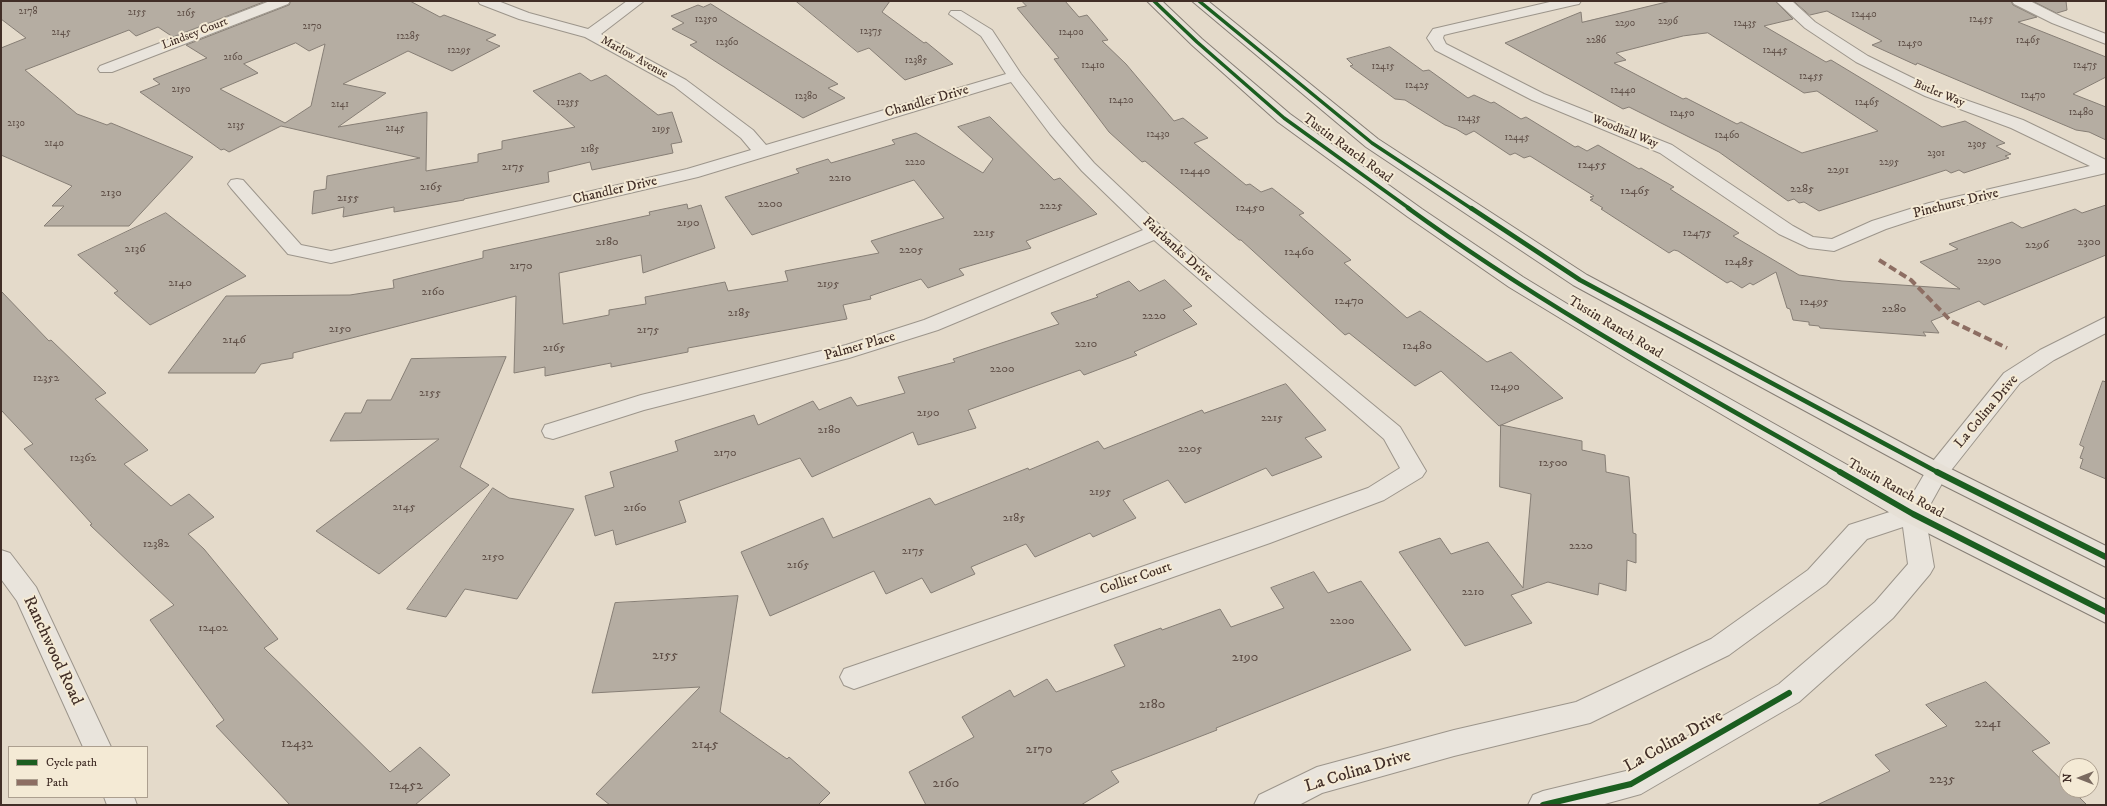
<!DOCTYPE html>
<html>
<head>
<meta charset="utf-8">
<style>
  body { margin:0 }
  #map { position:relative; width:2107px; height:806px; overflow:hidden; background:#e4daca; font-family:"IM FELL DW Pica",serif }
  canvas { display:block }
  .frame { position:absolute; inset:0; border:2px solid #412e27; pointer-events:none }
  .legend { position:absolute; left:8px; top:746px; width:140px; height:52px; box-sizing:border-box; background:#f4ead5; border:1px solid #ac9f8f; margin:0; padding:5px 7px; list-style:none; font-size:12px; color:#412e27 }
  .legend li { display:flex; align-items:center; gap:8px; height:20px }
  .legend b { width:20px; border:1px solid #ac9f8f }
  .north { position:absolute; left:2059px; top:758px; width:40px; height:40px; box-sizing:border-box; background:#f4ead5; border:1px solid #ac9f8f; border-radius:50%; rotate:270deg; font-size:11px; font-weight:700; line-height:16px; text-align:center; color:#412e27 }
  .north::after { content:''; display:block; margin:auto; width:14px; height:18px; background:#7a6a60; clip-path:polygon(50% 0,100% 100%,50% 72%,0 100%) }
</style>
</head>
<body>
<div id="map">
<canvas width="2107" height="806"></canvas>
<div class="frame"></div>
<ul class="legend">
<li><b style="height:5px;background:#1b5e20"></b>Cycle path</li>
<li><b style="height:5px;background:#8d6e63"></b>Path</li>
</ul>
<div class="north">N</div>
</div>
<script>
const c = document.querySelector('canvas').getContext('2d');
c.lineJoin = 'round';
function paint(path, color) {
  c.fillStyle = color;
  c.fill(path, 'evenodd');
}
function stroke(path, color, width, dash) {
  c.strokeStyle = color;
  c.lineWidth = width;
  c.lineCap = dash ? 'butt' : 'round';
  c.setLineDash(dash || []);
  c.stroke(path);
}
function label(font, color, halo, rows, align = 'center') {
  c.font = font + ' "IM FELL DW Pica",serif';
  c.lineWidth = 4;
  c.setLineDash([]);
  c.textBaseline = 'middle';
  c.strokeStyle = halo;
  c.fillStyle = color;
  for (const [text, x, y, turn = 0] of rows) {
    c.save();
    c.translate(x, y);
    c.rotate((+turn || 0) * Math.PI / 180);
    c.textAlign = isNaN(turn) ? turn : align;
    if (halo) c.strokeText(text, 0, 0);
    c.fillText(text, 0, 0);
    c.restore();
  }
}
const building = new Path2D(`
  M 1,1 L 266,1 L 173,37 L 158,27 L 136,36 L 129,30 L 25,70 L 77,114 L 107,125 L 111,123 L 193,157 L 129,226 L 44,226 L 64,206 L 52,206 L 72,186 L 1,155 L 1,48 L 26,38 L 1,19 Z
  M 291,1 L 410,1 L 440,17 L 444,15 L 496,35 L 486,40 L 500,46 L 452,71 L 408,51 L 343,84 L 386,93 L 338,127 L 427,112 L 426,171 L 478,162 L 478,154 L 502,149 L 502,141 L 575,127 L 533,91 L 580,73 L 591,81 L 606,75 L 658,115 L 672,112 L 682,142 L 671,144 L 673,153 L 592,170 L 590,162 L 548,172 L 549,182 L 464,199 L 464,200 L 394,212 L 394,207 L 343,217 L 344,207 L 312,214 L 314,191 L 326,189 L 327,176 L 420,158 L 281,126 L 229,152 L 224,149 L 221,150 L 140,92 L 160,84 L 153,79 L 207,58 L 186,45 L 289,5 ZM 296,43 L 309,51 L 325,44 L 311,106 L 285,123 L 220,89 L 258,73 L 244,64 Z
  M 796,1 L 890,1 L 882,12 L 924,43 L 926,42 L 953,64 L 905,80 L 869,48 L 858,52 Z
  M 1022,1 L 1065,1 L 1079,17 L 1087,15 L 1108,40 L 1102,41 L 1126,64 L 1174,121 L 1183,118 L 1208,138 L 1194,143 L 1246,185 L 1250,184 L 1261,192 L 1272,188 L 1304,213 L 1299,215 L 1351,260 L 1344,263 L 1407,318 L 1420,311 L 1487,362 L 1511,352 L 1563,398 L 1499,426 L 1441,371 L 1415,386 L 1349,333 L 1345,335 L 1241,240 L 1239,240 L 1145,161 L 1142,162 L 1109,132 L 1054,59 L 1059,58 L 1017,8 L 1026,6 Z
  M 1671,1 L 1775,1 L 1793,19 L 1764,26 L 1826,62 L 1831,60 L 1942,127 L 1965,121 L 2005,143 L 1996,146 L 2011,154 L 2005,156 L 2009,158 L 1964,173 L 1959,170 L 1951,173 L 1946,170 L 1819,211 L 1804,202 L 1799,203 L 1794,199 L 1788,201 L 1719,152 L 1629,107 L 1623,109 L 1505,43 L 1581,12 L 1582,22 ZM 1708,33 L 1804,93 L 1817,91 L 1878,131 L 1802,153 L 1741,122 L 1737,124 L 1686,98 L 1683,99 L 1614,63 L 1626,60 L 1616,53 L 1683,36 Z
  M 1794,1 L 2011,1 L 2013,5 L 2037,17 L 2018,22 L 2106,57 L 2106,77 L 2073,94 L 2106,107 L 2106,140 L 2089,132 L 2076,130 L 1917,63 L 1916,65 L 1872,45 L 1882,41 L 1827,11 L 1810,15 Z
  M 2033,1 L 2066,1 L 2067,10 L 2057,13 Z
  M 711,4 L 838,84 L 828,88 L 845,98 L 803,118 L 690,45 L 697,42 L 672,29 L 684,23 L 671,16 L 698,5 L 703,7 Z
  M 1390,47 L 1423,71 L 1429,70 L 1468,98 L 1474,95 L 1491,103 L 1494,102 L 1521,119 L 1526,117 L 1575,147 L 1578,146 L 1587,151 L 1598,145 L 1639,169 L 1641,168 L 1674,187 L 1670,189 L 1739,233 L 1733,236 L 1799,275 L 1842,281 L 1960,289 L 1920,262 L 1958,249 L 1949,244 L 2012,222 L 2022,228 L 2075,209 L 2082,213 L 2106,205 L 2106,255 L 1984,305 L 1979,301 L 1931,321 L 1939,333 L 1923,332 L 1926,336 L 1820,328 L 1819,326 L 1809,325 L 1809,322 L 1793,320 L 1790,309 L 1787,308 L 1776,272 L 1753,285 L 1750,283 L 1742,288 L 1731,281 L 1727,283 L 1678,251 L 1674,250 L 1669,253 L 1601,209 L 1603,208 L 1590,200 L 1593,199 L 1590,197 L 1594,196 L 1530,156 L 1524,158 L 1515,153 L 1510,155 L 1474,131 L 1466,135 L 1456,129 L 1445,125 L 1405,100 L 1395,99 L 1350,66 L 1353,65 L 1347,59 Z
  M 990,117 L 1054,180 L 1060,178 L 1097,214 L 1026,241 L 1031,248 L 959,269 L 964,275 L 928,288 L 921,279 L 870,296 L 871,299 L 843,305 L 847,319 L 688,348 L 688,352 L 611,367 L 611,363 L 545,376 L 545,367 L 514,373 L 516,296 L 293,353 L 293,358 L 261,364 L 255,373 L 168,373 L 226,296 L 350,295 L 394,288 L 393,280 L 483,258 L 483,251 L 650,215 L 649,212 L 687,204 L 688,209 L 701,205 L 715,248 L 643,273 L 641,255 L 559,273 L 563,324 L 609,315 L 609,310 L 646,304 L 645,297 L 725,282 L 728,291 L 788,281 L 785,271 L 879,253 L 871,241 L 944,218 L 914,180 L 752,235 L 725,197 L 799,173 L 796,169 L 828,159 L 831,163 L 895,144 L 892,140 L 916,133 L 983,173 L 993,159 L 958,127 Z
  M 166,213 L 246,276 L 150,325 L 114,293 L 118,291 L 78,255 Z
  M 1165,280 L 1192,306 L 1183,310 L 1197,324 L 1134,352 L 1137,355 L 1084,375 L 1080,370 L 968,410 L 976,428 L 918,445 L 913,432 L 812,477 L 800,458 L 679,501 L 686,522 L 616,545 L 613,530 L 595,536 L 585,496 L 614,487 L 610,472 L 678,451 L 675,441 L 754,415 L 758,425 L 813,401 L 819,410 L 851,397 L 857,406 L 905,393 L 898,377 L 955,362 L 953,359 L 1059,324 L 1051,313 L 1098,297 L 1096,295 L 1129,281 L 1139,291 Z
  M 1,291 L 49,341 L 51,340 L 106,393 L 95,399 L 148,450 L 124,464 L 171,506 L 189,494 L 214,517 L 188,534 L 204,549 L 278,639 L 264,648 L 390,772 L 420,747 L 450,775 L 415,805 L 290,805 L 216,726 L 224,720 L 150,620 L 174,605 L 90,525 L 92,524 L 24,449 L 33,444 L 1,410 Z
  M 506,357 L 460,467 L 489,485 L 379,574 L 316,531 L 439,439 L 330,441 L 345,413 L 361,413 L 367,400 L 391,400 L 411,359 Z
  M 2103,381 L 2106,382 L 2106,479 L 2080,468 L 2083,459 L 2080,458 L 2084,447 L 2080,445 Z
  M 1286,384 L 1326,430 L 1305,438 L 1322,457 L 1272,476 L 1266,468 L 1185,503 L 1168,480 L 1123,500 L 1136,518 L 1093,537 L 1090,533 L 1035,557 L 1026,544 L 971,567 L 975,574 L 931,593 L 922,578 L 886,594 L 874,571 L 770,616 L 741,552 L 823,518 L 833,538 L 930,498 L 935,505 L 1028,468 L 1029,470 L 1098,441 L 1104,449 L 1202,410 L 1204,413 Z
  M 1501,425 L 1582,441 L 1582,450 L 1605,455 L 1606,472 L 1629,477 L 1633,533 L 1636,534 L 1636,563 L 1627,560 L 1626,591 L 1599,583 L 1598,595 L 1548,582 L 1511,595 L 1532,623 L 1465,646 L 1399,552 L 1440,538 L 1451,554 L 1488,542 L 1523,588 L 1531,494 L 1500,487 Z
  M 493,488 L 509,498 L 574,509 L 517,599 L 465,589 L 446,617 L 407,609 Z
  M 1314,572 L 1328,593 L 1361,581 L 1411,650 L 1216,728 L 1217,730 L 1111,771 L 1119,782 L 1081,805 L 926,805 L 909,772 L 974,737 L 962,717 L 1010,690 L 1014,697 L 1047,679 L 1056,692 L 1125,666 L 1114,645 L 1161,628 L 1162,630 L 1220,609 L 1231,627 L 1284,608 L 1271,588 Z
  M 738,596 L 720,712 L 787,759 L 789,757 L 830,793 L 818,805 L 610,805 L 596,794 L 700,687 L 592,693 L 615,603 Z
  M 1986,682 L 2050,743 L 2032,751 L 2067,785 L 2067,790 L 2072,790 L 2087,805 L 1817,805 L 1890,771 L 1875,755 L 1947,726 L 1926,705 Z`);
paint(building, '#b5ada2');
stroke(building, '#867e75', 1);
const minor = new Path2D(`
  M 270,1 L 290,1 L 288,4 L 112,72 L 100,72 L 98,69 L 100,66 Z
  M 478,1 L 498,1 L 529,13 L 588,29 L 627,1 L 644,1 L 601,34 L 686,80 L 753,130 L 766,145 L 1006,74 L 981,36 L 949,14 L 951,11 L 961,11 L 992,30 L 1021,74 L 1062,126 L 1094,163 L 1163,228 L 1264,315 L 1400,427 L 1426,471 L 1422,477 L 1384,500 L 1270,543 L 854,689 L 844,685 L 840,677 L 844,669 L 1252,529 L 1368,488 L 1400,468 L 1384,439 L 1154,240 L 938,330 L 849,358 L 644,410 L 553,439 L 545,437 L 542,431 L 545,425 L 641,395 L 846,345 L 924,320 L 1143,230 L 1082,171 L 1050,134 L 1011,82 L 698,177 L 331,263 L 288,254 L 231,188 L 228,184 L 231,180 L 237,179 L 243,180 L 301,245 L 331,251 L 687,169 L 751,150 L 741,138 L 674,86 L 585,37 L 519,19 L 480,4 Z
  M 1554,1 L 1581,1 L 1579,4 L 1574,5 L 1452,33 L 1444,35 L 1443,38 L 1446,44 L 1544,94 L 1672,145 L 1793,226 L 1813,237 L 1832,239 L 1872,221 L 1929,203 L 2090,166 L 2011,128 L 1925,96 L 1856,62 L 1805,28 L 1776,1 L 1792,1 L 1815,22 L 1868,56 L 1937,90 L 2023,120 L 2106,160 L 2106,173 L 1941,211 L 1886,229 L 1834,251 L 1809,248 L 1779,234 L 1660,153 L 1532,100 L 1435,50 L 1427,38 L 1433,29 Z
  M 2012,1 L 2030,1 L 2062,17 L 2106,34 L 2106,44 L 2052,23 L 2014,4 Z
  M 2106,317 L 2106,333 L 2054,360 L 2020,383 L 1945,478 L 1925,514 L 1934,567 L 1930,574 L 1893,618 L 1799,702 L 1641,794 L 1601,805 L 1528,805 L 1533,795 L 1543,791 L 1626,771 L 1779,684 L 1875,602 L 1908,564 L 1903,527 L 1867,539 L 1826,584 L 1729,655 L 1590,723 L 1454,756 L 1322,793 L 1299,805 L 1254,805 L 1259,795 L 1317,767 L 1454,730 L 1576,702 L 1711,639 L 1808,570 L 1849,525 L 1905,507 L 1929,466 L 2004,373 L 2040,350 Z
  M 1,550 L 10,553 L 36,587 L 111,747 L 83,747 L 17,601 L 1,579 Z
  M 104,797 L 134,797 L 137,805 L 107,805 Z`);
const major = new Path2D(`
  M 1147,1 L 1162,1 L 1202,39 L 1290,114 L 1422,209 L 1523,277 L 1643,350 L 1922,507 L 2106,600 L 2106,623 L 1904,521 L 1629,360 L 1509,287 L 1408,217 L 1278,122 L 1192,45 Z
  M 1192,1 L 1208,1 L 1378,139 L 1587,275 L 1945,466 L 2106,546 L 2106,567 L 1929,478 L 1573,285 L 1366,147 Z`);
stroke(minor, '#9c958b', 2);
stroke(major, '#867e75', 2);
paint(minor, '#e9e4dc');
paint(major, '#e6e0d6');
stroke(new Path2D(`
  M 1879,260 L 1911,280 L 1951,321 L 2007,348`), '#8d6e63', 4, [8, 4]);
stroke(new Path2D(`
  M 1154,1 L 1197,42 L 1284,118 L 1410,209
  M 1199,1 L 1372,143 L 1472,209`), '#1b5e20', 3.5);
stroke(new Path2D(`
  M 1408,208 C 1545,308 1695,389 1842,473
  M 1471,208 L 1580,280 L 1939,473`), '#1b5e20', 4.5);
stroke(new Path2D(`
  M 1840,472 L 1913,514 L 2106,612
  M 1937,472 L 2106,557
  M 1543,805 L 1631,784 L 1789,693`), '#1b5e20', 6);
label('10px', '#5e4e46', null, [
  ["2178",28,12],
  ["2155",137,13],
  ["2165",186,14],
  ["12440",1864,15],
  ["12350",706,20],
  ["12455",1981,20],
  ["2296",1668,22],
  ["2290",1625,24],
  ["12435",1745,24],
  ["2170",312,27],
  ["12375",871,32],
  ["2145",61,33],
  ["12400",1071,33],
  ["12285",408,37],
  ["2286",1596,41],
  ["12465",2028,41],
  ["12360",727,43],
  ["12450",1910,44],
  ["12295",459,51],
  ["12445",1775,51],
  ["2160",233,58],
  ["12385",916,61],
  ["12410",1093,66],
  ["12475",2085,66],
  ["12415",1383,67],
  ["12455",1811,77],
  ["12425",1417,86],
  ["2150",181,90],
  ["12440",1623,91],
  ["12470",2033,96],
  ["12380",806,97],
  ["12420",1121,101],
  ["12355",568,103],
  ["12465",1867,103],
  ["2141",340,105],
  ["12480",2081,113],
  ["12450",1682,114],
  ["12435",1469,119],
  ["2130",16,124],
  ["2135",236,126],
  ["2145",395,129],
  ["2195",661,130],
  ["12430",1158,135],
  ["12460",1727,136],
  ["12445",1517,138],
  ["2140",54,144],
  ["2305",1977,145],
  ["2185",590,150],
  ["2301",1936,154],
  ["2220",915,163],
  ["2295",1889,163]
]);
label('12px', '#412e27', '#f4ead5', [
  ["Lindsey Court",195,34,-21],
  ["Marlow Avenue",634,58,29],
  ["Butler Way",1939,94,22],
  ["Woodhall Way",1625,132,22]
]);
label('12px', '#5e4e46', null, [
  ["12455",1592,166],
  ["2175",513,168],
  ["2291",1838,171],
  ["12440",1195,172],
  ["2210",840,179],
  ["2165",431,188],
  ["2285",1802,190],
  ["12465",1635,192],
  ["2130",111,194],
  ["2155",348,199],
  ["2200",770,205],
  ["2225",1051,207],
  ["12450",1250,209],
  ["2190",688,224],
  ["2215",984,234],
  ["12475",1697,234],
  ["2180",607,243],
  ["2300",2089,243],
  ["2296",2037,246],
  ["2136",135,250],
  ["2205",911,251],
  ["12460",1299,253],
  ["2290",1989,262],
  ["12485",1739,263],
  ["2170",521,267],
  ["2140",180,284],
  ["2195",828,285],
  ["2160",433,293],
  ["12470",1349,302],
  ["12495",1814,303],
  ["2280",1894,310],
  ["2185",739,314],
  ["2220",1154,317],
  ["2150",340,330],
  ["2175",648,331],
  ["2146",234,341],
  ["2210",1086,345],
  ["12480",1417,347],
  ["2165",554,349],
  ["2200",1002,370],
  ["12352",46,379],
  ["12490",1505,388],
  ["2155",430,394],
  ["2190",928,414],
  ["2215",1272,419],
  ["2180",829,431],
  ["2205",1190,450],
  ["2170",725,454],
  ["12362",83,459],
  ["12500",1553,464],
  ["2195",1100,493],
  ["2145",404,508],
  ["2160",635,509],
  ["2185",1014,519],
  ["12382",156,545],
  ["2220",1581,547],
  ["2175",913,552],
  ["2150",493,558],
  ["2165",798,566],
  ["2210",1473,593],
  ["2200",1342,622],
  ["12402",213,629]
]);
label('14px', '#412e27', '#f4ead5', [
  ["Chandler Drive",927,102,-16],
  ["Tustin Ranch Road",1347,149,36],
  ["Chandler Drive",615,191,-13],
  ["Pinehurst Drive",1956,204,-14],
  ["Fairbanks Drive",1177,250,42],
  ["Tustin Ranch Road",1615,328,31],
  ["Palmer Place",860,347,-16],
  ["La Colina Drive",1987,412,-50],
  ["Tustin Ranch Road",1895,489,29],
  ["Collier Court",1136,579,-19]
]);
label('14px', '#5e4e46', null, [
  ["2155",665,656],
  ["2190",1245,658],
  ["2180",1152,705],
  ["2241",1988,724],
  ["12432",297,744],
  ["2145",705,745],
  ["2170",1039,750],
  ["2235",1942,780],
  ["2160",946,784],
  ["12452",406,786]
]);
label('17px', '#412e27', '#f4ead5', [
  ["Ranchwood Road",52,651,65],
  ["La Colina Drive",1674,742,-29],
  ["La Colina Drive",1358,772,-17]
]);
</script>
</body>
</html>
